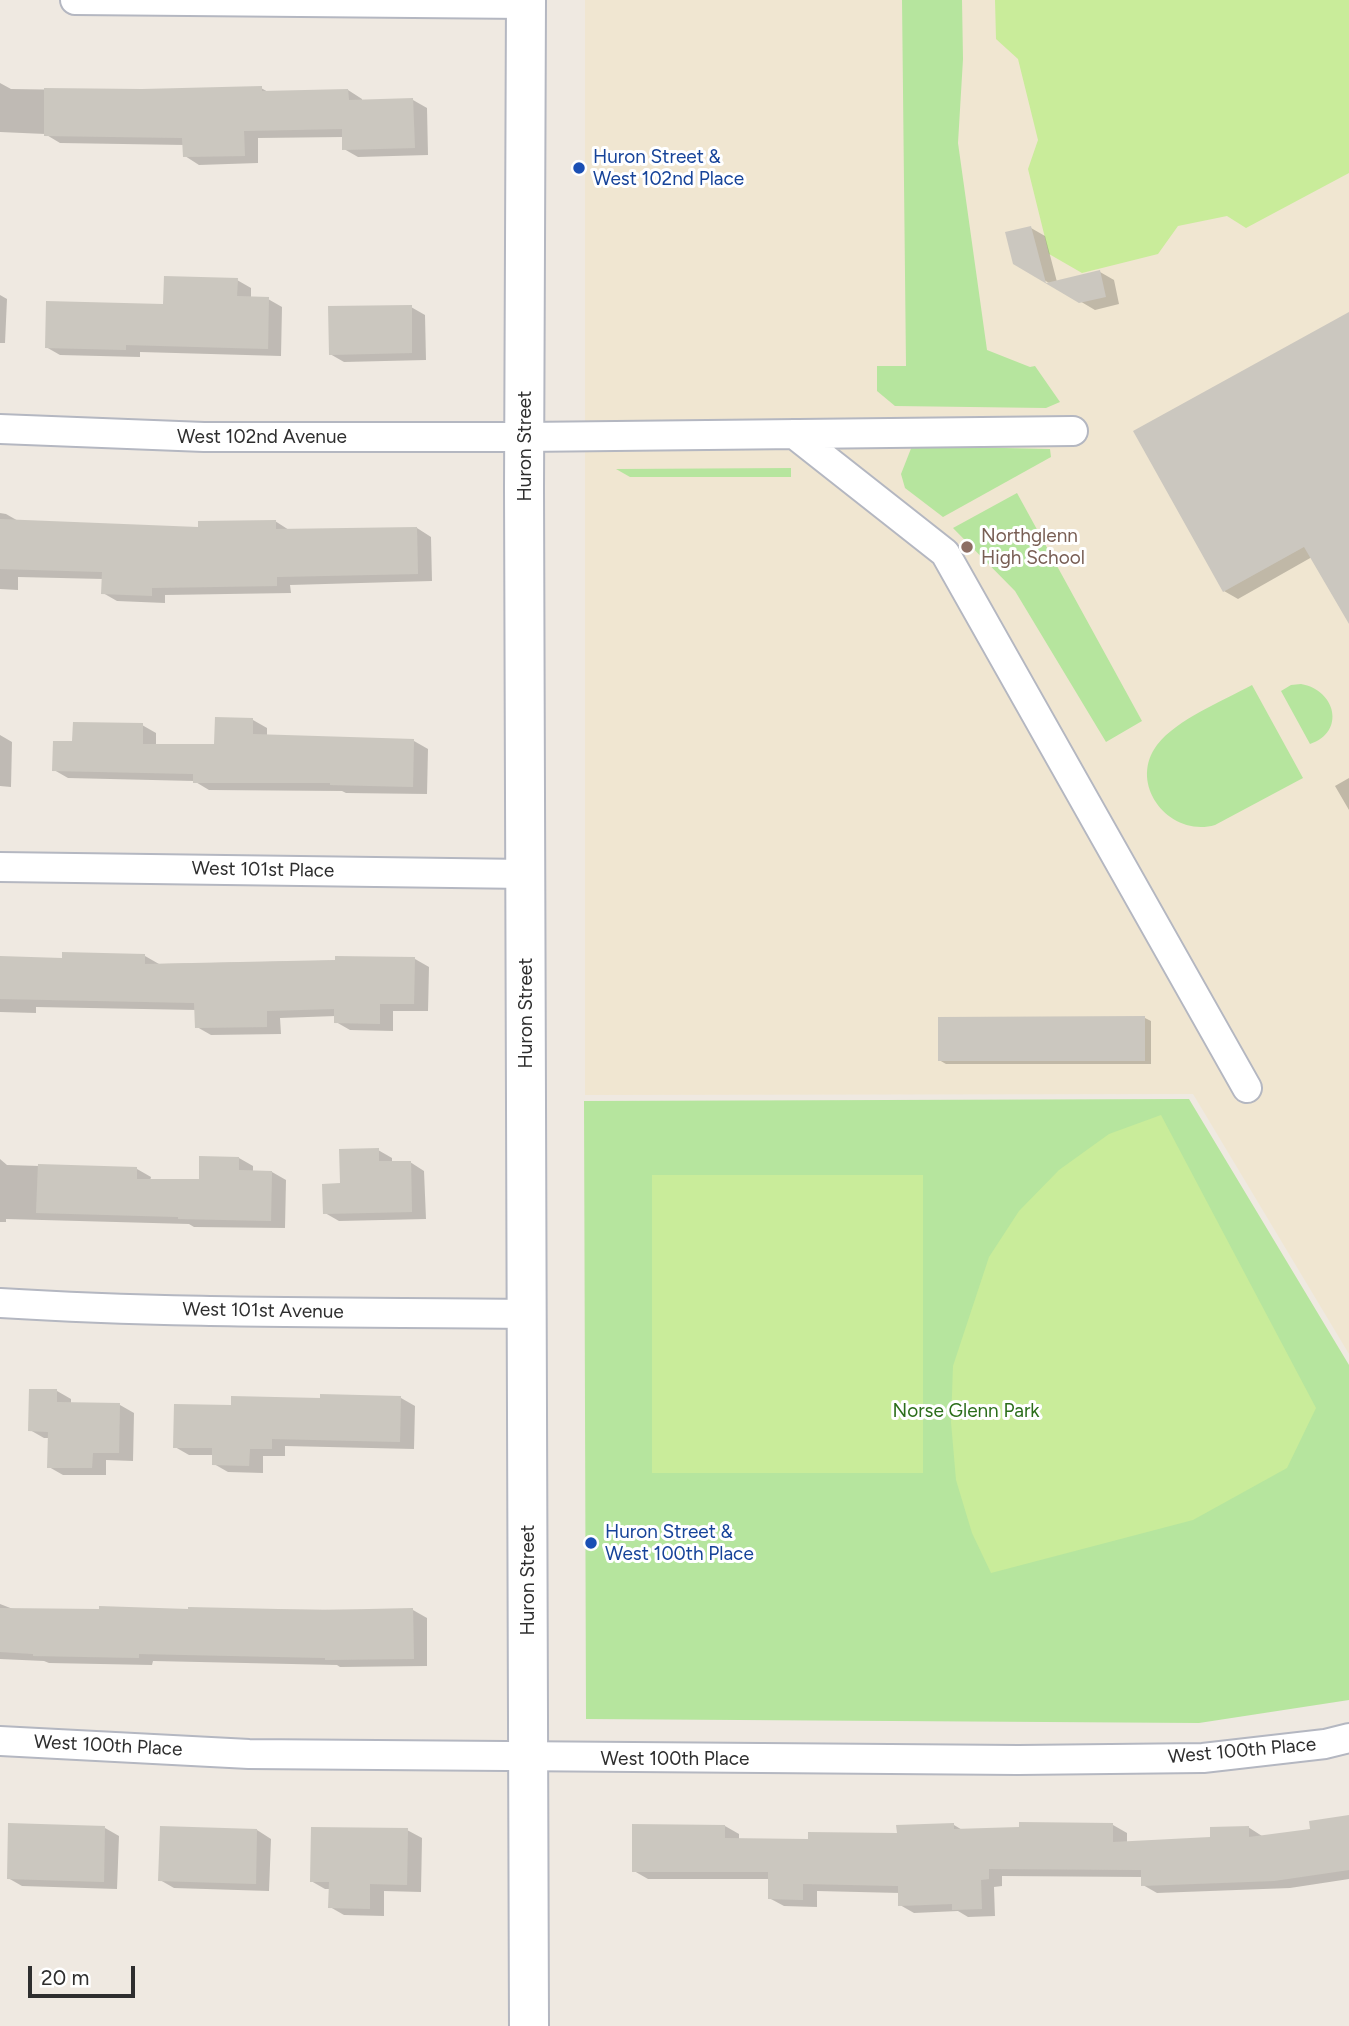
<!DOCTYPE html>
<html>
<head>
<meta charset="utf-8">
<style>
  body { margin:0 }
  #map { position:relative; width:1349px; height:2026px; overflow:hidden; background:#efe9e1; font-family:Figtree,sans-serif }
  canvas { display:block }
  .scale { position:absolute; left:28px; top:1966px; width:107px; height:32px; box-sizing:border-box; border:4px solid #2e2e2e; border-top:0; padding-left:9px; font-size:21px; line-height:24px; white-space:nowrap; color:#2e2e2e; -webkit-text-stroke:5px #fff; paint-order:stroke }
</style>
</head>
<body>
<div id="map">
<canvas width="1349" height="2026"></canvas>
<div class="scale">20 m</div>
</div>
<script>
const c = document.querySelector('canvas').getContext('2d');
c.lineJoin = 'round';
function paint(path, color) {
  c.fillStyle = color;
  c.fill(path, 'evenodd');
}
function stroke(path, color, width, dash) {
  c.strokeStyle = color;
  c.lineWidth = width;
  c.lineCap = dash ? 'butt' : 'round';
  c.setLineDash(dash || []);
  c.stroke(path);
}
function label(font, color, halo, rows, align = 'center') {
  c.font = font + ' Figtree,sans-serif';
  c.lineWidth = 6;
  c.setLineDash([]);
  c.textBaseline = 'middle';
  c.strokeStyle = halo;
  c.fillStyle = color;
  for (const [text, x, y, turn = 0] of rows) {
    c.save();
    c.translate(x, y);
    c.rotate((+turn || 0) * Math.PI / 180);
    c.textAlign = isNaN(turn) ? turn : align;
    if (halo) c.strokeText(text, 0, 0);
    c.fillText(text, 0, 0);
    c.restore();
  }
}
paint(new Path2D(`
  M 585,0 L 1349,0 L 1349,1354 L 1193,1094 L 585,1095 Z`), '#f0e6d1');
paint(new Path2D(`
  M 902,0 L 962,0 L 963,59 L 958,143 L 987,350 L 1030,367 L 1035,366 L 1060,402 L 1046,408 L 895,406 L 877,391 L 877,366 L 906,366 Z
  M 912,446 L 1050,449 L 1051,457 L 943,517 L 905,488 L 901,474 Z
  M 791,468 L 791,477 L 630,477 L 616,469 Z
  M 1017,493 L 1142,721 L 1106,742 L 1015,591 L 953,528 Z
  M 1301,684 C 1336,690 1346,732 1310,744 L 1281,691 L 1291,685 Z
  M 1252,685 L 1303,778 L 1215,825 C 1170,838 1127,785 1157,745 C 1177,719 1223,701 1252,685 Z
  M 1189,1099 L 1349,1365 L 1349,1700 L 1199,1723 L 586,1719 L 584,1101 Z`), '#b6e59e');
paint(new Path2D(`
  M 995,0 L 1349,0 L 1349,173 L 1246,228 L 1227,216 L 1178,226 L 1158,254 L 1082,273 L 1049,254 L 1028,169 L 1038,140 L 1018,59 L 996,39 Z
  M 1161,1115 L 1316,1408 L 1287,1468 L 1193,1520 L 991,1573 L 972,1533 L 956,1480 L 951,1422 L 953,1366 L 989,1257 L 1019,1211 L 1059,1170 L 1109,1134 Z
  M 652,1175 L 923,1175 L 923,1473 L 652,1473 Z`), '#c9ec9a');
paint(new Path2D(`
  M 0,83 L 11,89 L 142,91 L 261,88 L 270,93 L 348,90 L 362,99 L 362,101 L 413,100 L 427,108 L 428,155 L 358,157 L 344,149 L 344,137 L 258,138 L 258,163 L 199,165 L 185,156 L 185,145 L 60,143 L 45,134 L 0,132 Z
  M 1031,228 L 1045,236 L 1057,282 L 1100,272 L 1114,280 L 1119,304 L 1095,310 L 1015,263 Z
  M 237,280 L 251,288 L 251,298 L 268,299 L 282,307 L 281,356 L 140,352 L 140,357 L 60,355 L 46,347 Z
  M 0,295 L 7,299 L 5,343 L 0,343 Z
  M 411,307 L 425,315 L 426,360 L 344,362 L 330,354 Z
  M 1349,314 L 1349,609 L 1312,557 L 1238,599 L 1224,591 Z
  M 0,513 L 6,514 L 20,522 L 200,528 L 275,521 L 289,530 L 417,528 L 431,537 L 432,581 L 290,585 L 291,593 L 165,595 L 165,603 L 117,601 L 103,593 L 103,579 L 18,577 L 18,590 L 0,589 Z
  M 253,720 L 267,728 L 267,736 L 414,741 L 428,749 L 427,794 L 346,793 L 342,791 L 209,790 L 194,781 L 68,778 L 54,770 L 74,743 L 142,725 L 156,733 L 156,746 L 216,746 Z
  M 0,735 L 12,742 L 11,787 L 0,786 Z
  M 1349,778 L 1349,810 L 1335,786 Z
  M 145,956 L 159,964 L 415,959 L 429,967 L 428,1011 L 393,1011 L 393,1031 L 350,1030 L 336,1022 L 336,1016 L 280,1018 L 281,1034 L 211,1035 L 197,1027 L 196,1010 L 36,1007 L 36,1013 L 0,1012 L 0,957 L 63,960 Z
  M 1145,1018 L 1151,1021 L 1151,1064 L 946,1064 L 939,1060 Z
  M 378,1150 L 392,1158 L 392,1163 L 410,1162 L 424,1171 L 426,1219 L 339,1221 L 325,1213 L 341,1185 Z
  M 239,1158 L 253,1166 L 253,1172 L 272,1172 L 286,1180 L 285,1228 L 194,1227 L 189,1224 L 6,1219 L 6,1222 L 0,1222 L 0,1159 L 7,1165 L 137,1169 L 151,1177 L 150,1181 L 200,1181 Z
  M 57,1391 L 71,1399 L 71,1404 L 120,1405 L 134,1413 L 133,1461 L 106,1460 L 106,1475 L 63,1475 L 49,1467 L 49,1438 L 44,1438 L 30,1430 Z
  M 401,1398 L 415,1406 L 414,1449 L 285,1446 L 285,1456 L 263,1456 L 263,1473 L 228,1472 L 214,1464 L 214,1455 L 189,1455 L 175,1447 L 233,1406 Z
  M 0,1604 L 13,1609 L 413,1610 L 427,1618 L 427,1666 L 340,1667 L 337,1665 L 153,1661 L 152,1665 L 49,1663 L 44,1661 L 0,1659 Z
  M 1349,1817 L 1349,1879 L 1290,1888 L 1157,1893 L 1143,1885 L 1142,1877 L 1002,1876 L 1002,1886 L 994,1887 L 995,1916 L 968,1917 L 958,1911 L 914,1913 L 900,1905 L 900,1893 L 817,1891 L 817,1907 L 784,1906 L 769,1898 L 770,1879 L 648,1879 L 634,1871 L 725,1826 L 739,1834 L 739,1840 L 810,1841 L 898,1835 L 954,1825 L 964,1831 L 1113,1825 L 1127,1833 L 1127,1843 L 1212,1839 L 1248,1827 L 1262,1836 L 1311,1830 Z
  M 105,1828 L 119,1836 L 117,1889 L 22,1886 L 8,1878 Z
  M 257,1830 L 271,1839 L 269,1891 L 174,1888 L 160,1880 Z
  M 407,1830 L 422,1838 L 421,1892 L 384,1891 L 384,1916 L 344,1915 L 330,1907 L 330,1889 L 325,1889 L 311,1881 Z`), '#0003');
paint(new Path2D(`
  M 262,86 L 262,91 L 348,89 L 349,100 L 413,98 L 415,148 L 342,150 L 342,129 L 244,131 L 245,156 L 183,157 L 182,138 L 44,136 L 44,88 L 142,89 Z
  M 1031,226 L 1046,283 L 1100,270 L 1106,297 L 1079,303 L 1013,264 L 1005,232 Z
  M 164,276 L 238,278 L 237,296 L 269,297 L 268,349 L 126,345 L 126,350 L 45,348 L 46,301 L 163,304 Z
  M 412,305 L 412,353 L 329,355 L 328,306 Z
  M 1349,312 L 1349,624 L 1304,547 L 1223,592 L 1133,431 Z
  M 0,519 L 198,527 L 198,521 L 276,520 L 276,529 L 417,527 L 418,574 L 277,577 L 277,586 L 152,588 L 152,596 L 101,594 L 102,572 L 0,569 Z
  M 215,717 L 253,718 L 253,734 L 414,739 L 413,787 L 330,785 L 330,783 L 193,783 L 193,774 L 52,771 L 53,741 L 72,741 L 73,722 L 143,723 L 143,744 L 214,744 Z
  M 62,952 L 145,954 L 145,964 L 335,960 L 335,956 L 415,957 L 414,1004 L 380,1004 L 380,1024 L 334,1023 L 334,1009 L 267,1011 L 267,1027 L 195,1028 L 194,1003 L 0,999 L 0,956 L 62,958 Z
  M 1145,1016 L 1145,1061 L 938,1061 L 938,1017 Z
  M 379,1148 L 379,1161 L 411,1161 L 412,1212 L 323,1214 L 322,1184 L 340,1183 L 339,1149 Z
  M 199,1156 L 239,1157 L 239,1170 L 272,1171 L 271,1221 L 178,1219 L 178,1217 L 36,1213 L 38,1164 L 137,1167 L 137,1179 L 199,1179 Z
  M 29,1389 L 57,1389 L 57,1402 L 120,1403 L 119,1453 L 93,1453 L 92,1468 L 47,1468 L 48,1432 L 28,1431 Z
  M 320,1394 L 401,1396 L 400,1442 L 272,1439 L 272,1449 L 250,1449 L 249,1466 L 212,1465 L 212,1448 L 173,1448 L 174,1404 L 231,1405 L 231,1396 L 320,1398 Z
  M 99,1606 L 188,1609 L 188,1607 L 324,1610 L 413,1608 L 414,1659 L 325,1660 L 325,1658 L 139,1654 L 139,1658 L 33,1656 L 33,1654 L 0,1652 L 0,1608 L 99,1609 Z
  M 1349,1815 L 1349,1870 L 1274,1881 L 1141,1886 L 1141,1870 L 989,1869 L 989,1879 L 981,1880 L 982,1909 L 952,1910 L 952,1904 L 898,1906 L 898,1886 L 803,1884 L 803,1900 L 768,1899 L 768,1872 L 632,1872 L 632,1824 L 725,1825 L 725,1838 L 808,1839 L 808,1832 L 897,1833 L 896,1825 L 954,1823 L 954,1829 L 1019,1827 L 1019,1822 L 1113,1823 L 1113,1842 L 1210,1837 L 1210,1827 L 1249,1826 L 1249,1837 L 1310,1829 L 1309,1821 Z
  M 8,1823 L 105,1826 L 104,1882 L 7,1879 Z
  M 160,1826 L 257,1829 L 256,1884 L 158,1881 Z
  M 311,1827 L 408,1828 L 407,1885 L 370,1884 L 370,1909 L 328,1908 L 329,1882 L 310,1882 Z`), '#cbc7bf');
const minor = new Path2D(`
  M 75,0 L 526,4
  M 0,429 L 204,437 L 524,437 L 1073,431
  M 794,434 L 945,553 L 1247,1088
  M 0,867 L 526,874
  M 0,1303 C 175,1314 352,1312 527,1314
  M 0,1741 L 249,1754 L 1018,1760 L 1203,1758 L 1325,1744 L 1349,1738`);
const secondary = new Path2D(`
  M 526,0 L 524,488 L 529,2026`);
stroke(minor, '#b4b7c1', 32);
stroke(secondary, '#b4b7c1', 42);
stroke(minor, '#fff', 28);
stroke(secondary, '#fff', 38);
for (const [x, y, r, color] of [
  [579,168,7,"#1a4fb4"],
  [967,547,7,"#8d6e63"],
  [591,1543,7,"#1a4fb4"]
]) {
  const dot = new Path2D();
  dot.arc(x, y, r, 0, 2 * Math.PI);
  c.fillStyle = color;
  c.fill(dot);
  stroke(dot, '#fff', 2.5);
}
label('19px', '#164399', '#fff', [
  ["Huron Street &",593,157],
  ["West 102nd Place",593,179],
  ["Huron Street &",605,1532],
  ["West 100th Place",605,1554]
], 'left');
label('19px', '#2e2e2e', '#fff', [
  ["West 102nd Avenue",262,437],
  ["Huron Street",525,446,-90],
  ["West 101st Place",263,870,1],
  ["Huron Street",526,1013,-90],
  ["West 101st Avenue",263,1311,1],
  ["Huron Street",528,1580,-90],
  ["West 100th Place",108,1746,3],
  ["West 100th Place",1242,1751,-5],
  ["West 100th Place",675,1759]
]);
label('19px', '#785e54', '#fff', [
  ["Northglenn",981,536],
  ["High School",981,558]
], 'left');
label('19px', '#2c6e1b', '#fff', [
  ["Norse Glenn Park",966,1411]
]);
</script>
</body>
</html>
